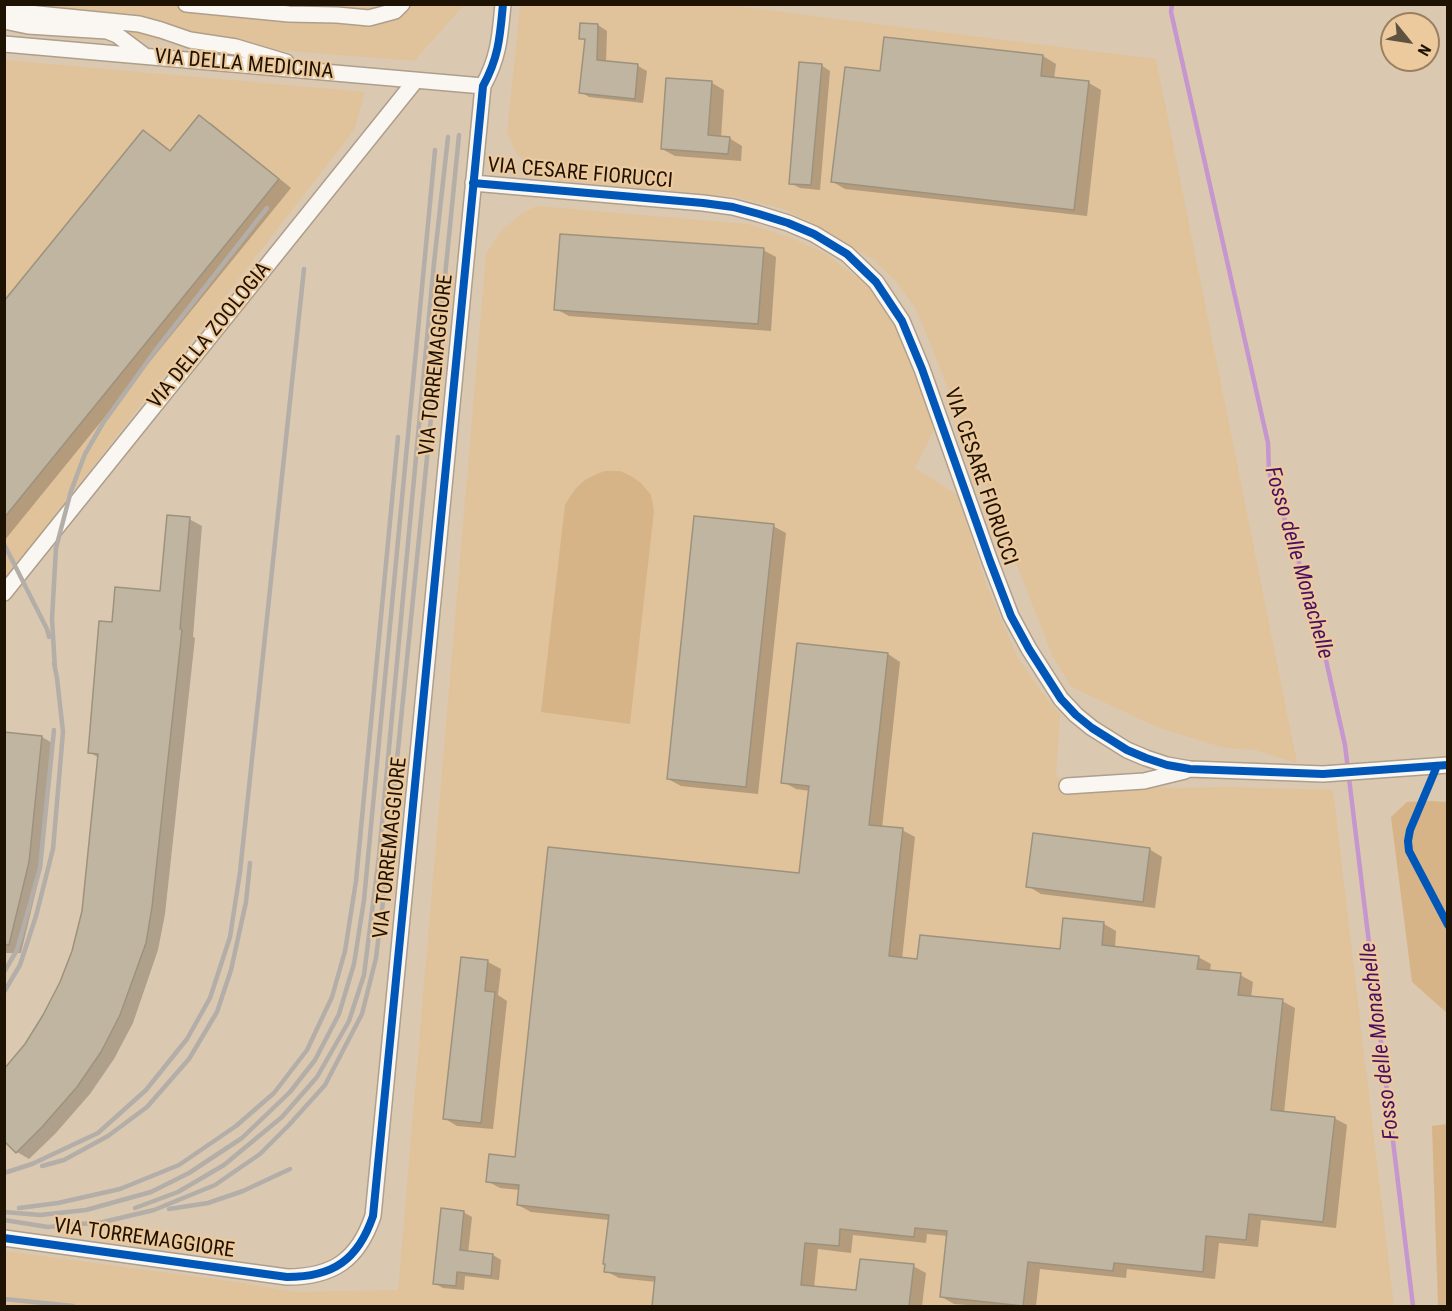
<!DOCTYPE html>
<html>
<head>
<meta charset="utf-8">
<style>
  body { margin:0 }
  #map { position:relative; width:1452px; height:1311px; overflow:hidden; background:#dbc8b0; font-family:"Roboto Condensed",sans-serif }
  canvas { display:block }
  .frame { position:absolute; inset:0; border:6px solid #1e1203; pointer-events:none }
  .north { position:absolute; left:1380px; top:12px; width:60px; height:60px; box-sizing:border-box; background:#edca9e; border:2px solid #9a8060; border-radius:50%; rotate:120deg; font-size:16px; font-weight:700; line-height:24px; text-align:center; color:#1e1203 }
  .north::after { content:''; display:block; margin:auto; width:21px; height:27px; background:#605240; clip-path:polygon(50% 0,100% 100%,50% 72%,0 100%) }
</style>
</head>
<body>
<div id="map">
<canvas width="1452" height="1311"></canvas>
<div class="frame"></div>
<div class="north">N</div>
</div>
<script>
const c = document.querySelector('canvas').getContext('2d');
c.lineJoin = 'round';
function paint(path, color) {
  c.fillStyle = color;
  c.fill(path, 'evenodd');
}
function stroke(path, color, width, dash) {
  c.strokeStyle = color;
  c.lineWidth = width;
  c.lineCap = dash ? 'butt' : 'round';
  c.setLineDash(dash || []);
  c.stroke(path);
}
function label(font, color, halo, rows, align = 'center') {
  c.font = font + ' "Roboto Condensed",sans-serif';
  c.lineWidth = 4.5;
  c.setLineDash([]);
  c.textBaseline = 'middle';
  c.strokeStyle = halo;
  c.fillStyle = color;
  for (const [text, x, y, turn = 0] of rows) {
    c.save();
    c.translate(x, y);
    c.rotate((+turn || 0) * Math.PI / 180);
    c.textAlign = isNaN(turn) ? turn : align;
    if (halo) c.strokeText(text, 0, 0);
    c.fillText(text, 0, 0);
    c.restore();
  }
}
paint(new Path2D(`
  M 4,5 L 464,5 L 414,61 L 5,28 Z
  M 520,5 L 727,5 L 1156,59 L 1297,763 L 1255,750 L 1225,748 L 1159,728 L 1072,687 L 1052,655 L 931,345 L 916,309 L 895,280 L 871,258 L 837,237 L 784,209 L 737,197 L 555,180 L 531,169 L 516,153 L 507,132 Z
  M 5,60 L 365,92 L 354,130 L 5,580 Z
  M 537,206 L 747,224 L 789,237 L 823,252 L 866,284 L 891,319 L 917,374 L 934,430 L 915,468 L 957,495 L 987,586 L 1017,656 L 1037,686 L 1060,714 L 1056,777 L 1168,788 L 1230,787 L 1333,790 L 1394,1306 L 5,1306 L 5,1251 L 243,1283 L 295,1292 L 398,1290 L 486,254 L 500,232 L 519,215 Z`), '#e0c29b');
paint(new Path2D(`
  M 605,471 L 620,471 L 631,476 L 641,483 L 651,495 L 654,511 L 630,724 L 541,712 L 565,505 C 577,485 582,479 605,471 Z
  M 1431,801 L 1447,802 L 1447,1013 L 1412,982 L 1391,817 L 1407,802 Z
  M 1447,1124 L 1447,1306 L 1438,1306 L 1432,1126 Z`), '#d6b487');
paint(new Path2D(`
  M 581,25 L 598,25 L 607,31 L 606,62 L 638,66 L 647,71 L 643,103 L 589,97 L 581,92 L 586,41 L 581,38 Z
  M 885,39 L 1043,56 L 1056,64 L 1054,79 L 1089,83 L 1101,90 L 1087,216 L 845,189 L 833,182 L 881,72 Z
  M 821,65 L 830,71 L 820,190 L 800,188 L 790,183 Z
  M 712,83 L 724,90 L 721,138 L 729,138 L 742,146 L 741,161 L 675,156 L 662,149 Z
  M 199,117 L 212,124 L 291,188 L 4,541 L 4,303 L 144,132 L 156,139 L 171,151 Z
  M 763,250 L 776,257 L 771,331 L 569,316 L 556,309 Z
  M 189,519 L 202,526 L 193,637 L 195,638 L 165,914 L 158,950 L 133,1023 L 114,1059 L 90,1094 L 55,1134 L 29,1159 L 17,1152 L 26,1045 L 44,1015 L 61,982 L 73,951 L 83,911 L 99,758 L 89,752 L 114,624 L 162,592 Z
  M 773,526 L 786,533 L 758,794 L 681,786 L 668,779 Z
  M 888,654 L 900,662 L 882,828 L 902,830 L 915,837 L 902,959 L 919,961 L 1061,951 L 1104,924 L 1116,931 L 1115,948 L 1198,957 L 1211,964 L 1210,971 L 1240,975 L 1253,982 L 1251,998 L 1282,1001 L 1295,1008 L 1284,1113 L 1334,1118 L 1347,1125 L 1336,1228 L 1261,1220 L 1258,1247 L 1219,1243 L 1215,1279 L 1127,1269 L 1126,1278 L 1040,1269 L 1036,1306 L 979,1306 L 954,1304 L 942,1297 L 948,1236 L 927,1234 L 926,1243 L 853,1235 L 851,1253 L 818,1249 L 814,1288 L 858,1292 L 913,1266 L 926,1273 L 922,1306 L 654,1306 L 656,1282 L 619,1278 L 606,1271 L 609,1220 L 531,1212 L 518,1205 L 520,1190 L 500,1188 L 487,1181 L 516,1159 L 800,875 L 810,791 L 796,789 L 783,782 Z
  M 4,734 L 42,737 L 54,744 L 41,870 L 21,953 L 4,953 Z
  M 1149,849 L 1162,857 L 1155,908 L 1041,894 L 1028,886 Z
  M 488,962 L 501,969 L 498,995 L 507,1001 L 493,1129 L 457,1126 L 444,1118 Z
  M 463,1212 L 472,1217 L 468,1253 L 493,1255 L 501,1260 L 499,1280 L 465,1276 L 464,1290 L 443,1288 L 434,1283 Z`), '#0003');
stroke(new Path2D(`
  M 1172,4 L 1171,12 L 1268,443 L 1269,472 L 1315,611 L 1345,745 L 1413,1306`), '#c696cf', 4.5);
const building = new Path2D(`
  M 580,23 L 598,24 L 597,60 L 638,64 L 635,99 L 579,93 L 585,39 L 579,39 Z
  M 884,37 L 1043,55 L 1041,76 L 1089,81 L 1074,210 L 831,182 L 845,67 L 880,71 Z
  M 799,62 L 822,64 L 811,185 L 789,184 Z
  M 666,78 L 712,81 L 708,135 L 730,137 L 728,154 L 661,149 Z
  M 199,115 L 279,179 L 4,518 L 4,301 L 143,130 L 170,151 Z
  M 560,234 L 764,248 L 758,324 L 554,310 Z
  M 167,515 L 190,517 L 180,629 L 182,630 L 152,907 L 146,943 L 120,1015 L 101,1052 L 77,1087 L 42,1127 L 16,1153 L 4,1141 L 4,1069 L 25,1044 L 43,1015 L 60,982 L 72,951 L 82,911 L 98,754 L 88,753 L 99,621 L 112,622 L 115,587 L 160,591 Z
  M 694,516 L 774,524 L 746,787 L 667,779 Z
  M 797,643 L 888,653 L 869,825 L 903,828 L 889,956 L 917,959 L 920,935 L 1060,949 L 1063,918 L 1104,922 L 1102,945 L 1199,956 L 1197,969 L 1241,973 L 1238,995 L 1283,999 L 1271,1110 L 1335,1117 L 1323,1222 L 1249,1214 L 1246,1240 L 1206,1236 L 1203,1272 L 1114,1263 L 1113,1271 L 1028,1262 L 1023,1306 L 940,1297 L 947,1231 L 915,1228 L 914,1237 L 840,1229 L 839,1246 L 805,1243 L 801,1285 L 856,1290 L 860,1259 L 914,1264 L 909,1306 L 652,1306 L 655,1277 L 604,1272 L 605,1264 L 603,1264 L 609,1215 L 517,1205 L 519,1185 L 486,1182 L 489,1154 L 515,1157 L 548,847 L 799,873 L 809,786 L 781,783 Z
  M 4,732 L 42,736 L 29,862 L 9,945 L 4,944 Z
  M 1033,833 L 1150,848 L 1143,902 L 1026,887 Z
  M 461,957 L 488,960 L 485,991 L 495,992 L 481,1123 L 443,1119 Z
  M 441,1208 L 464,1211 L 460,1250 L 493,1254 L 491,1276 L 457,1272 L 456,1286 L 433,1284 Z`);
paint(building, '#c0b5a0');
stroke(building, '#9d927d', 1.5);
const minor = new Path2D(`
  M 186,4 L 289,14 L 337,15 L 369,18 L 395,11 L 402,4
  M 4,9 L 28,13 L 139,24 L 161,30 L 190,40 L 236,47 L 286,62
  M 4,21 L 28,26 L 107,31 L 117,35 L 145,56
  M 4,44 L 483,86
  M 473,183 L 703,203 L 733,207 L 759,214 L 788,223 L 814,234 L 847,254 L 876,282 L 902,321 L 922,369 L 990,561 L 1011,616 L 1029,649 L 1061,699 L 1076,715 L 1092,728 L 1127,750 L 1146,758 L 1167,765 L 1190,769 L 1323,774 L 1448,765
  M 4,593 L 416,80
  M 1067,786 L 1144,781 L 1185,771
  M 4,1238 L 287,1277 C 333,1277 358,1260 373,1216 L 483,86 C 499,57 500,36 503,4`);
stroke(minor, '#ad9f8c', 18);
stroke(minor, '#faf7f3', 15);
stroke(new Path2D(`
  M 4,544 L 47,629 L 49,637
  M 55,669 L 52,619 L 56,548 L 71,491 L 85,454 L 103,423 L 155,351 L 267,208
  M 4,972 L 17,950 L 40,868 L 54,730
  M 4,992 L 20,965 L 36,916 L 53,849 L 63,732 L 57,678 L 54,663
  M 42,1166 L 64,1160 L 108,1136 L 147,1107 L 189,1059 L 217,1012 L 231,970 L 246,902 L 250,863
  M 4,1173 L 32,1164 L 98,1133 L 146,1090 L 187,1039 L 210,998 L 230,937 L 240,872 L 304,269
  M 19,1208 L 58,1203 L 120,1189 L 179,1165 L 236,1126 L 274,1093 L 307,1050 L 332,997 L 345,951 L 356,881 L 398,437
  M 135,1208 L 178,1192 L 224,1165 L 282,1117 L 317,1077 L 349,1021 L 364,975 L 379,856 L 434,263 L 448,137
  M 169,1209 L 208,1203 L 243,1191 L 290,1169
  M 4,1212 L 40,1215 L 86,1210 L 151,1192 L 189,1173 L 242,1138 L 290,1092 L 315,1060 L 339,1014 L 354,964 L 364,900 L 435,150
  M 4,1220 L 48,1227 L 103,1222 L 154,1210 L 215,1185 L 260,1154 L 289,1125 L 325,1085 L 362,1014 L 376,958 L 383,901 L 459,135
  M 4,1299 L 73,1306`), '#b3aea8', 4.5);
stroke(new Path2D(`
  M 473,183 L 703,203 L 733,207 L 759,214 L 788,223 L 814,234 L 847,254 L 876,282 L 902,321 L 922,369 L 990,561 L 1011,616 L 1029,649 L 1061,699 L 1076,715 L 1092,728 L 1127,750 L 1146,758 L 1167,765 L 1190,769 L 1323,774 L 1448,765
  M 1437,766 L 1410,830 L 1408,841 L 1409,851 L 1448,925
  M 4,1238 L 287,1277 C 333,1277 358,1260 373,1216 L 483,86 C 499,57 500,36 503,4`), '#0057b8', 8);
label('21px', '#1e1203', '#edca9e', [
  ["VIA DELLA MEDICINA",244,65,5],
  ["VIA CESARE FIORUCCI",580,174,5],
  ["VIA DELLA ZOOLOGIA",210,336,-51],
  ["VIA TORREMAGGIORE",437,365,-84],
  ["VIA CESARE FIORUCCI",980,477,71],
  ["VIA TORREMAGGIORE",391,848,-84],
  ["VIA TORREMAGGIORE",144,1239,8]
]);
label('italic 22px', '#4a0f62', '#edca9e', [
  ["Fosso delle Monachelle",1298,563,74],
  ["Fosso delle Monachelle",1381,1041,-97]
]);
</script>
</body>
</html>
